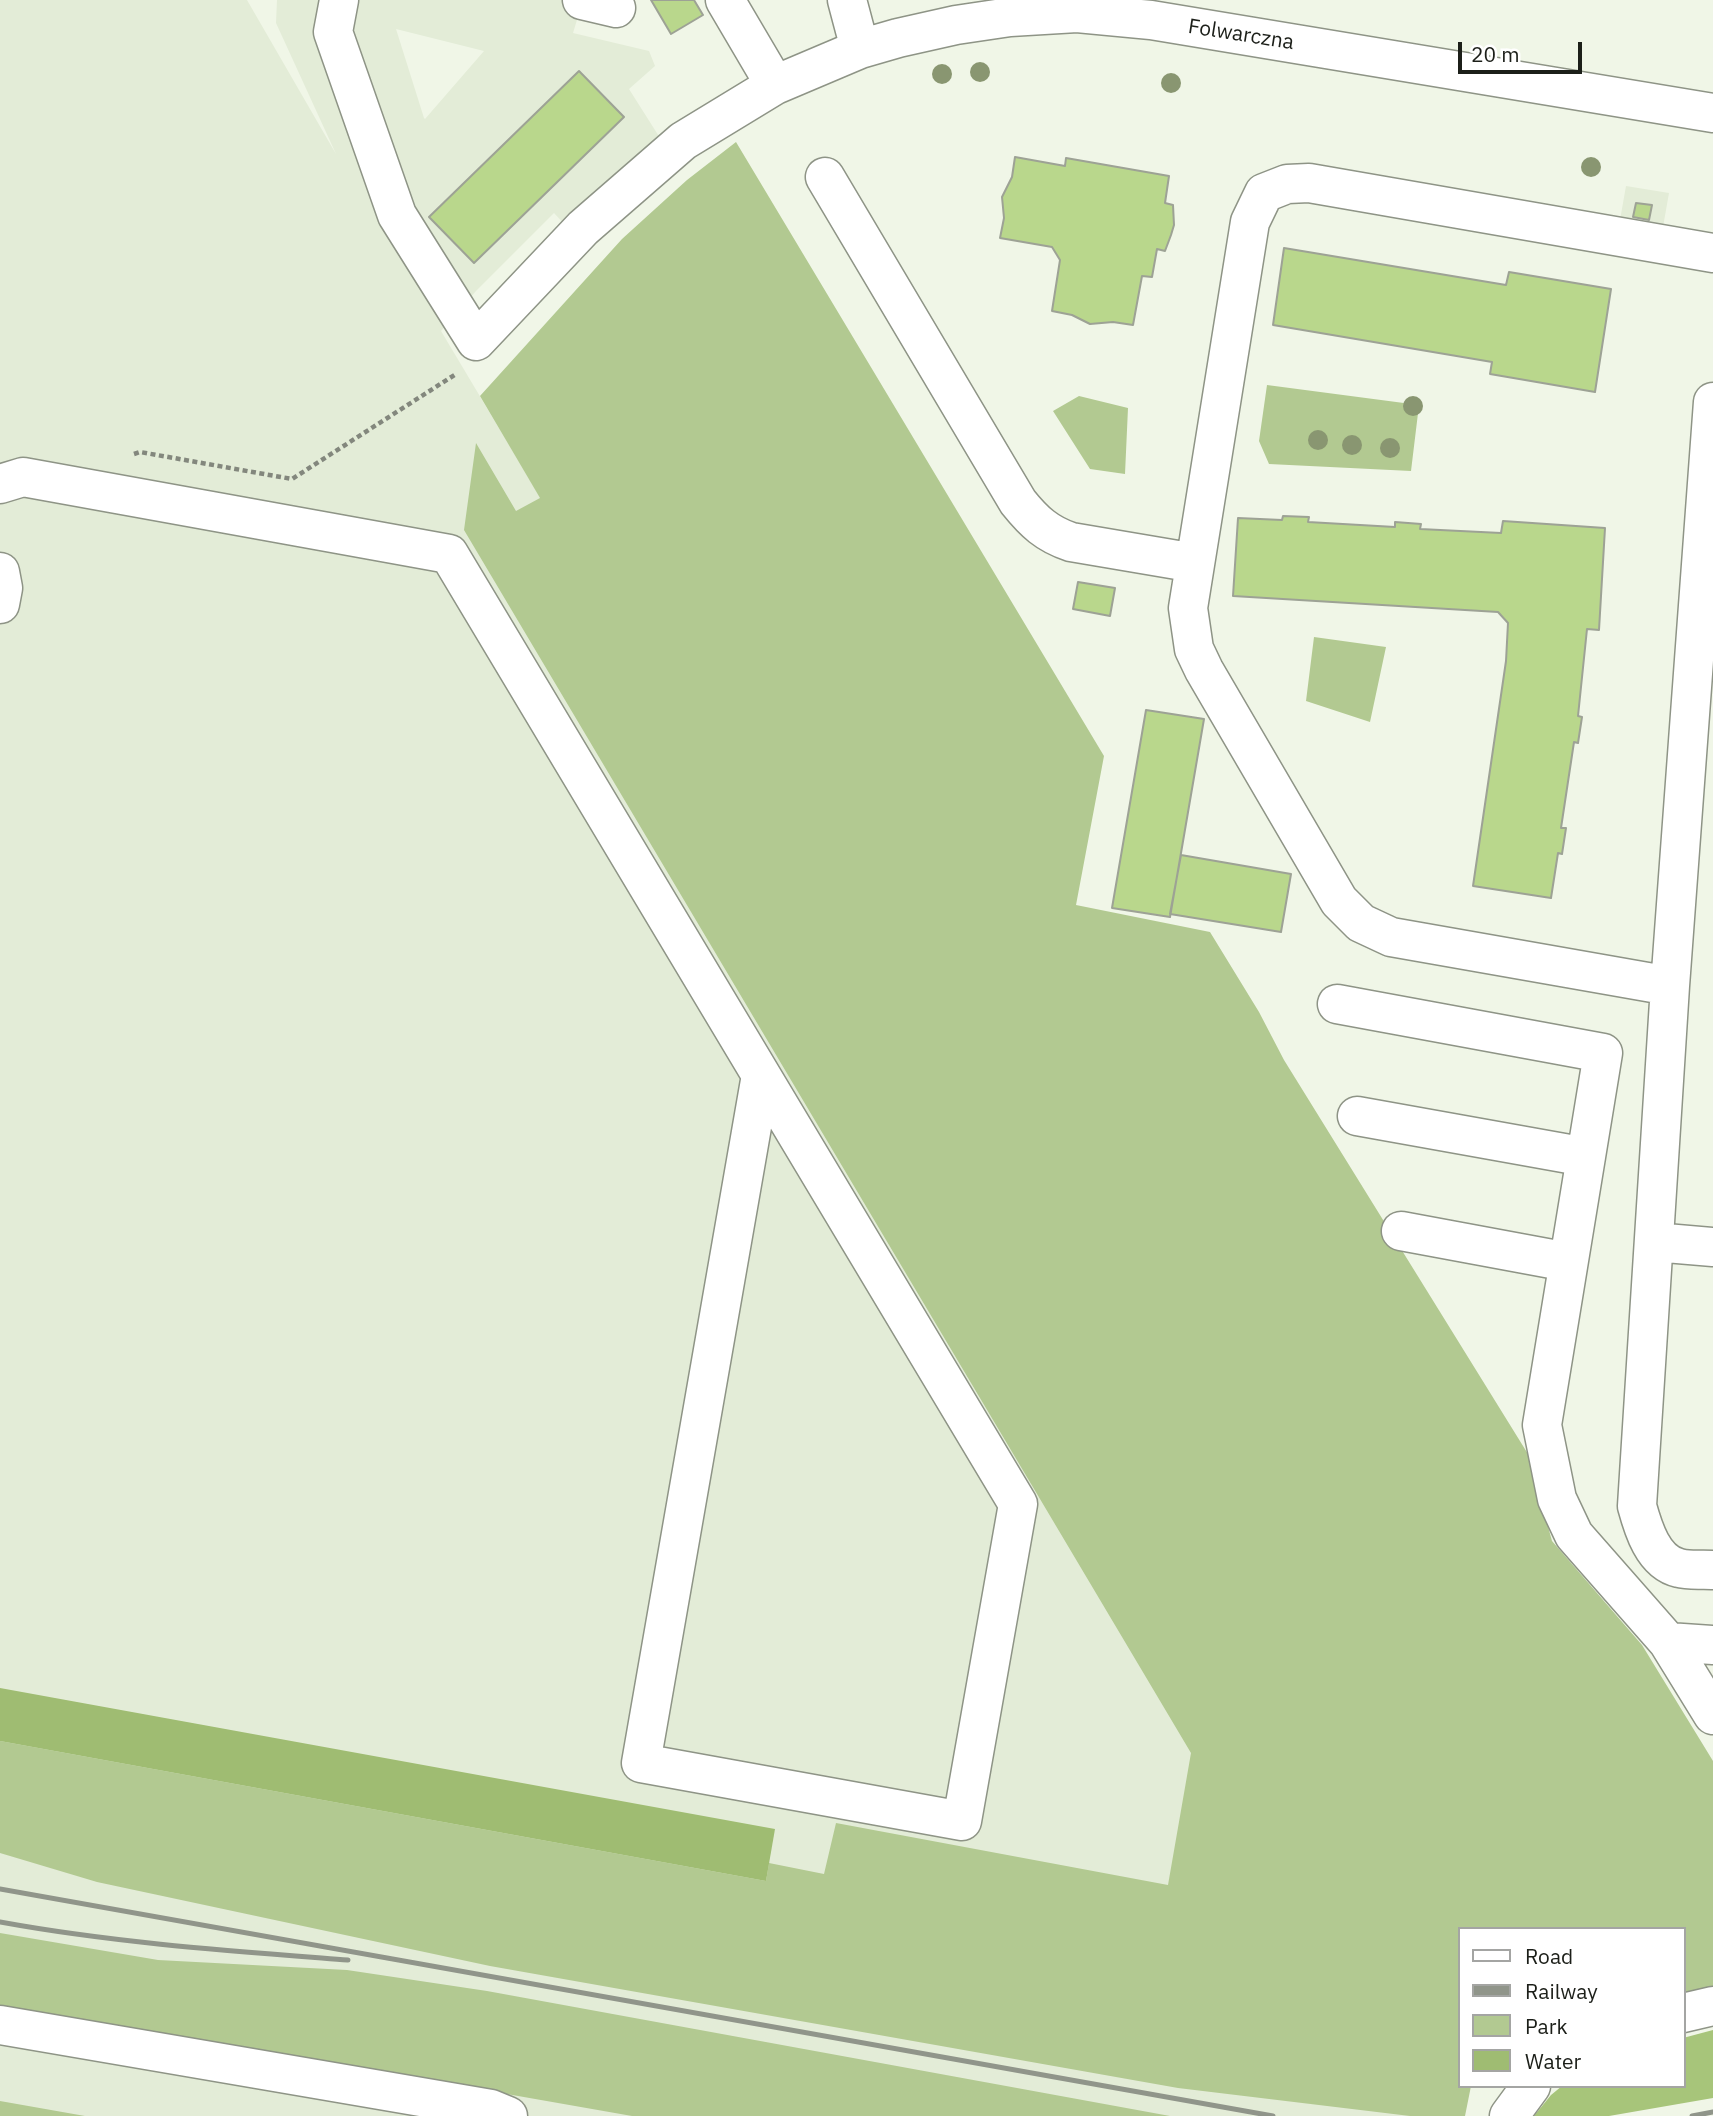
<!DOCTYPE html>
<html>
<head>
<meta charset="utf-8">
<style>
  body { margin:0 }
  #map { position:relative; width:1713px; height:2116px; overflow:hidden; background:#f0f6e7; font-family:"IBM Plex Sans",sans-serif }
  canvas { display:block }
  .legend { position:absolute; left:1458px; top:1927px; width:228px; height:161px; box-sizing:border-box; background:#fff; border:2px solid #a4a5a3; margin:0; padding:9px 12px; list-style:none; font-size:21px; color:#1c1f19 }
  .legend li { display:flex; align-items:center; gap:14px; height:35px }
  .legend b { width:35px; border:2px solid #a4a5a3 }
  .scale { position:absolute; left:1458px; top:42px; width:124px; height:32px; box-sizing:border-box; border:4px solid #1c1f19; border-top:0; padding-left:9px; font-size:21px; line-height:24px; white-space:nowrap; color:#1c1f19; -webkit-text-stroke:5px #fff; paint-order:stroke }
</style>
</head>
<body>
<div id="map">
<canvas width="1713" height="2116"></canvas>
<ul class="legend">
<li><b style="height:9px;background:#fff"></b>Road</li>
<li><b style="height:9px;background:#90958a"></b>Railway</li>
<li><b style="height:19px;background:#b2c991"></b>Park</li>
<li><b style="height:19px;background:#9fbc72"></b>Water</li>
</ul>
<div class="scale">20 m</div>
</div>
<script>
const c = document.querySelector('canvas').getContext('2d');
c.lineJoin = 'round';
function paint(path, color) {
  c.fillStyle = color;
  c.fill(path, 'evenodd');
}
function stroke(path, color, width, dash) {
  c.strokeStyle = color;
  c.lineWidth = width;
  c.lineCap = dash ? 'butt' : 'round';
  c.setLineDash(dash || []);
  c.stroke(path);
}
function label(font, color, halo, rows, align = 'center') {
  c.font = font + ' "IBM Plex Sans",sans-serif';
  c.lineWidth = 6;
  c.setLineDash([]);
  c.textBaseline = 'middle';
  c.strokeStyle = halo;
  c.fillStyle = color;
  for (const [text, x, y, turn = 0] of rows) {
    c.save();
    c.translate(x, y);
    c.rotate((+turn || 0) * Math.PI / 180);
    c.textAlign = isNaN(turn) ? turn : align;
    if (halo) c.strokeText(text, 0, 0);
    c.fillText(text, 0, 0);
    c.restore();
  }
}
paint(new Path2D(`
  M 0,0 L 247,0 L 336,154 L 276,23 L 277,0 L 583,0 L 573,33 L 649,51 L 655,66 L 629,89 L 660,138 L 568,228 L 554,213 L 476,291 L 441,331 L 1443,2011 L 1427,2116 L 0,2116 ZM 396,29 L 484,51 L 425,119 L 424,118 Z
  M 1626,186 L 1669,193 L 1663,227 L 1620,220 Z`), '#e3ecd7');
paint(new Path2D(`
  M 736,142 L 1104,756 L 1076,905 L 1210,932 L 1259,1012 L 1284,1060 L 1528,1454 L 1552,1541 L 1642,1645 L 1713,1761 L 1713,1994 L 1683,2003 L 1683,1929 L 1459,1929 L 1459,2086 L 1471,2086 L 1465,2116 L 1410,2116 L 1178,2088 L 490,1966 L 97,1882 L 0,1853 L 0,1741 L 766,1881 L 769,1863 L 824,1874 L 836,1823 L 1168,1885 L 1191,1753 L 464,530 L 476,443 L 516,511 L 540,498 L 480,396 L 622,239 L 687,180 Z
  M 1267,385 L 1419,405 L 1411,471 L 1269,464 L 1259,441 Z
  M 1079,396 L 1128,408 L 1125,474 L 1090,469 L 1053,411 Z
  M 1314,637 L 1386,647 L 1370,722 L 1306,701 Z
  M 0,1933 L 158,1960 L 347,1970 L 487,1991 L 1170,2116 L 632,2116 L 0,2005 Z
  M 0,2101 L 85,2116 L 0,2116 Z`), '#b2c991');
paint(new Path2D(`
  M 1713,2030 L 1713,2098 L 1609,2116 L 1534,2116 L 1551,2095 L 1562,2086 L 1683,2086 L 1683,2038 Z`), '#a7c57a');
paint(new Path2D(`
  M 0,1688 L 775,1829 L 766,1881 L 0,1741 Z`), '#9fbc72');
const building = new Path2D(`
  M 651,0 L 694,0 L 703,15 L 671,34 Z
  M 579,71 L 624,117 L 474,263 L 429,217 Z
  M 1015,157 L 1065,166 L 1066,158 L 1169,176 L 1165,203 L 1173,205 L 1174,225 L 1171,235 L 1165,251 L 1157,249 L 1152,277 L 1142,276 L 1133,325 L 1113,322 L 1090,324 L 1072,315 L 1052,311 L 1060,260 L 1052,247 L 1000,238 L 1004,218 L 1002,197 L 1012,177 Z
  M 1636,203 L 1652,205 L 1649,220 L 1633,217 Z
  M 1284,248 L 1506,285 L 1509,272 L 1611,289 L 1595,392 L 1490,374 L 1492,362 L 1273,325 Z
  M 1283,516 L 1309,517 L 1308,522 L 1395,527 L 1395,522 L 1421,524 L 1420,529 L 1501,533 L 1503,521 L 1605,528 L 1599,630 L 1587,629 L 1578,716 L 1582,717 L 1578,743 L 1574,742 L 1561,828 L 1566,828 L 1562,854 L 1558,853 L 1551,898 L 1473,886 L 1506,661 L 1508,623 L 1498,612 L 1233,596 L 1238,518 L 1282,520 Z
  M 1078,582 L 1115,588 L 1110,616 L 1073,609 Z
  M 1146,710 L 1204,719 L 1170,917 L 1112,908 Z
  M 1181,855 L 1291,874 L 1281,932 L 1170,914 Z`);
paint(building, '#b9d78c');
stroke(building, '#9da295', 2);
const minor = new Path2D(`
  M 339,0 L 333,32 L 397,215 L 476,341 L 583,228 L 683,141 L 775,85 L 860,49 L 898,38 L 956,25 L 1010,17 L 1077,13 L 1151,20 L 1713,113
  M 582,0 L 616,8
  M 725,0 L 775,85
  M 847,0 L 860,49
  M 825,177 L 1018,502 C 1034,522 1047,534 1071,542 L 1195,563
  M 1713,253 L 1309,183 L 1287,184 L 1264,193 L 1250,222 L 1188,608 L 1194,649 L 1204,670 L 1339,901 L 1361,923 L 1391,937 L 1670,986 L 1713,402
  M 0,484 L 23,477 L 449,554 L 1018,1504 L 962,1821 L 641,1763 L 761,1075
  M 0,572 L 3,588 L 0,604
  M 1670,986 L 1637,1506 C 1643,1528 1653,1562 1679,1568 C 1690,1571 1702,1569 1713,1570
  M 1337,1004 L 1603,1053 L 1542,1425 L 1557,1499 L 1574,1535 L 1668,1642 L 1713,1645
  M 1357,1116 L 1586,1157
  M 1401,1231 L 1568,1262
  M 1654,1242 L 1713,1247
  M 1668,1642 L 1713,1715
  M 1683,2013 L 1713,2006
  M 0,2025 L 491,2109 L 508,2116
  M 1509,2116 L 1531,2086`);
stroke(minor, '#8e9486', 41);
stroke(new Path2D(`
  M 134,454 L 140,452 L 292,479 L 456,374`), '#83877d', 4.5, [5, 3.5]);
stroke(minor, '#fff', 38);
stroke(new Path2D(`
  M 0,1889 L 1273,2116
  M 0,1922 C 115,1943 232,1951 348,1960
  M 1692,2116 L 1713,2112`), '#90958a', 5);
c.fillStyle = '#899671';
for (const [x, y] of [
  [980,72],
  [942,74],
  [1171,83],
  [1591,167],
  [1413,406],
  [1318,440],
  [1352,445],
  [1390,448]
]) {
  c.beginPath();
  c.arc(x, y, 10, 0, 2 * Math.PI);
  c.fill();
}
label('21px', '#1c1f19', '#fff', [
  ["Folwarczna",1241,35,9]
]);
</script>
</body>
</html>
